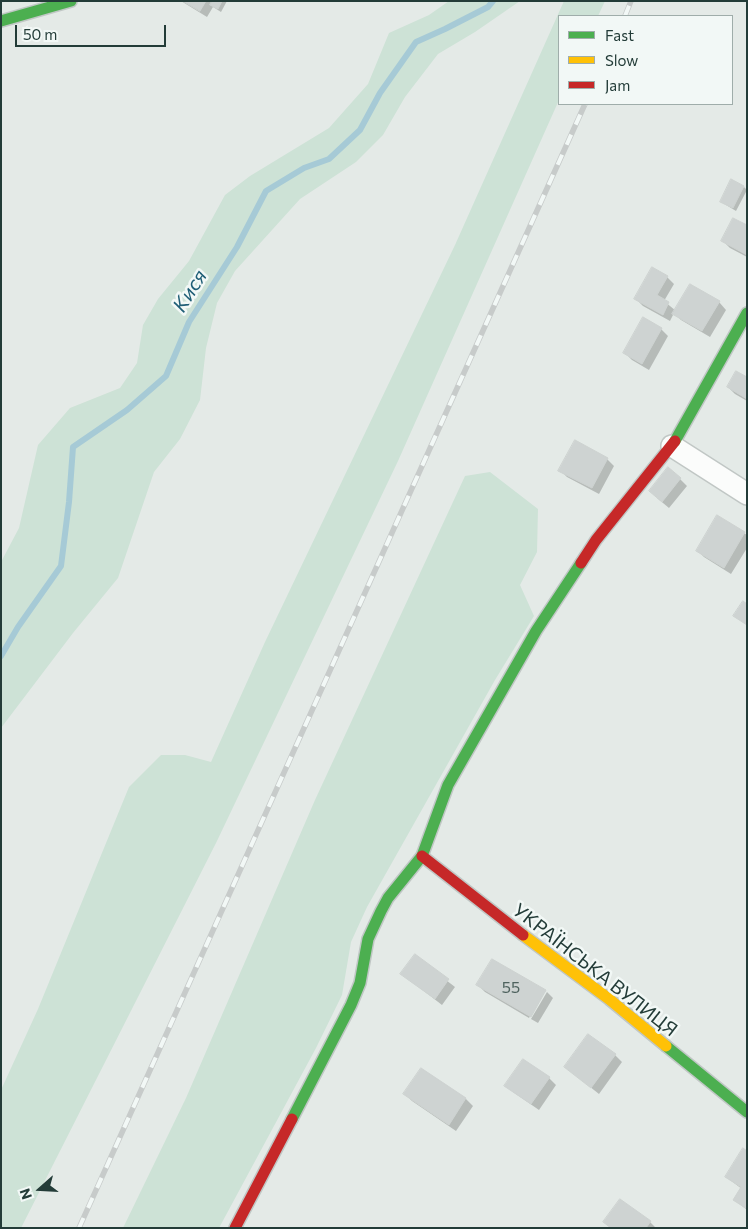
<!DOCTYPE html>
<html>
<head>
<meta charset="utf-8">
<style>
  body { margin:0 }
  #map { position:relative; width:748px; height:1229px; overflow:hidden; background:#e4eae7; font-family:Commissioner,sans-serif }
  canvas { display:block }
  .frame { position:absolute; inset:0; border:2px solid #233c38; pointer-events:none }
  .legend { position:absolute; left:558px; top:15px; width:175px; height:90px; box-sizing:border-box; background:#f2f8f6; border:1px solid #9fadaa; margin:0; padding:6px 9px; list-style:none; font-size:15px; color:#233c38 }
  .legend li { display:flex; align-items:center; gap:10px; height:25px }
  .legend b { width:25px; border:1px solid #9fadaa }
  .north { position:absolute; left:15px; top:1164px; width:50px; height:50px; -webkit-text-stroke:4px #f2f8f6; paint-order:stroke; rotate:251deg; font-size:14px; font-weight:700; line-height:20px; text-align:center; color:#233c38 }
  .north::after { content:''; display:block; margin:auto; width:18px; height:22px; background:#233c38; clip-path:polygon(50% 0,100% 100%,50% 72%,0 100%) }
  .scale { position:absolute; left:15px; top:25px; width:151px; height:22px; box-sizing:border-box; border:2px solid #233c38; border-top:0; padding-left:6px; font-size:15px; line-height:18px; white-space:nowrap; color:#233c38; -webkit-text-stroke:4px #f2f8f6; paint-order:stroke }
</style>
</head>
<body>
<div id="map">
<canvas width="748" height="1229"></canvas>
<div class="frame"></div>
<ul class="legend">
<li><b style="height:6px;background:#4caf50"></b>Fast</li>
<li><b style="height:6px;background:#ffc107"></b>Slow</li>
<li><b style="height:6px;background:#c62828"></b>Jam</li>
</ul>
<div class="north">N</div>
<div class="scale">50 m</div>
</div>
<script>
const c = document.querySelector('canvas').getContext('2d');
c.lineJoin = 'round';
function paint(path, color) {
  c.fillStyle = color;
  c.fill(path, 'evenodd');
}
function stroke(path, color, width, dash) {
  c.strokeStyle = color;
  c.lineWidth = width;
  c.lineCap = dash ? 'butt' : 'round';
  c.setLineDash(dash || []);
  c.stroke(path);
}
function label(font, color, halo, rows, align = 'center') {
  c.font = font + ' Commissioner,sans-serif';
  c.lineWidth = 5;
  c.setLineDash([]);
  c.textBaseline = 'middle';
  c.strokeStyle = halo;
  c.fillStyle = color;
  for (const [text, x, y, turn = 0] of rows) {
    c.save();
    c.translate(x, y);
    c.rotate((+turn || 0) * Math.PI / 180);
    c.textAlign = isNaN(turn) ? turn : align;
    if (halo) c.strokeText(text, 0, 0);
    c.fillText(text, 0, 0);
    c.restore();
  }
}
paint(new Path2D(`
  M 449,1 L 520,1 L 475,32 L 438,54 L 405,97 L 383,135 L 356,162 L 300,199 L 235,271 L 217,303 L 206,348 L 200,400 L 180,439 L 154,472 L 118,578 L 73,633 L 1,728 L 1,562 L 19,528 L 38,445 L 70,408 L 120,388 L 137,363 L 143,325 L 158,299 L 189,261 L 225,195 L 250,176 L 329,128 L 368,84 L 389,33 L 429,15 Z
  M 564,1 L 605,1 L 598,16 L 559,16 L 559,100 L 398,461 L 216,843 L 21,1228 L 1,1228 L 1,1090 L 38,1009 L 129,787 L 161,755 L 185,755 L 211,762 L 265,642 L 455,245 Z
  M 490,472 L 538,509 L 537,552 L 520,585 L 534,616 L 495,680 L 367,907 L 351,942 L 342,995 L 316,1048 L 219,1228 L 123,1228 L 186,1098 L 315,800 L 465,476 Z`), '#cde2d6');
paint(new Path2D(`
  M 181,1 L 227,1 L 221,12 L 213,7 L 207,17 Z
  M 744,187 L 747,190 L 736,211 L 721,202 Z
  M 747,226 L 747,257 L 730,248 L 723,241 Z
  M 667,277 L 674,284 L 664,301 L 676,311 L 719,302 L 726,310 L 710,337 L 681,320 L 674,313 L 670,321 L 643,306 L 636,299 Z
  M 661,329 L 668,336 L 649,370 L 632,360 L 625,353 Z
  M 747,379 L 747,401 L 735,394 L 728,387 Z
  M 607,459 L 614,466 L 599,494 L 567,477 L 560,470 Z
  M 680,479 L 687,486 L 669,508 L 657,498 Z
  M 718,517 L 747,535 L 747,548 L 731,574 L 704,557 L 697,550 Z
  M 415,956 L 455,987 L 442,1005 L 402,974 Z
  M 492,960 L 546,992 L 544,992 L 529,1018 L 485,992 L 478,985 Z
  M 547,992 L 553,998 L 538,1023 L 531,1019 Z
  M 615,1055 L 622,1062 L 599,1094 L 565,1067 Z
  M 421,1070 L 466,1099 L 473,1106 L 456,1131 L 412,1101 L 405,1094 Z
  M 549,1078 L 556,1085 L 539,1110 L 513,1092 L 506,1085 Z
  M 747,1152 L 747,1210 L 735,1200 L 742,1189 L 726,1177 Z
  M 605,1222 L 650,1222 L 656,1228 L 611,1228 Z`), '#0003');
stroke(new Path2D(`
  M 1,656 L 18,627 L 61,566 L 69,502 L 73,447 L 127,410 L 166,376 L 189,322 L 237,247 L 266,191 L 304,168 L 329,159 L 360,130 L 380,93 L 416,42 L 445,29 L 488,7 L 493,1`), '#a6cad6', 6);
const building = new Path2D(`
  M 183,1 L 206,1 L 200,11 Z
  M 212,1 L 222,1 L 218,9 L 210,5 Z
  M 731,179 L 744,186 L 733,208 L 720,202 Z
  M 733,218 L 747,225 L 747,255 L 721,241 Z
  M 652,267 L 668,276 L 657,295 L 669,302 L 663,315 L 634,299 Z
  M 690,284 L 720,301 L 702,331 L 672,314 Z
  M 643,317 L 662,328 L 642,364 L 623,353 Z
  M 736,371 L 747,377 L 747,399 L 727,387 Z
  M 575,440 L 608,458 L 592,488 L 558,471 Z
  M 668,467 L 681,478 L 662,502 L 649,491 Z
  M 717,515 L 745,532 L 724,568 L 696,551 Z
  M 743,601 L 747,604 L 747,625 L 733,616 Z
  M 415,954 L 449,979 L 435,999 L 400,974 Z
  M 492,959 L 546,990 L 531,1017 L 476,985 Z
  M 588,1034 L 616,1054 L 591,1088 L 564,1067 Z
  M 523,1059 L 550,1077 L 531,1104 L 504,1086 Z
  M 421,1068 L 466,1098 L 449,1125 L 403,1094 Z
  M 743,1148 L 747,1151 L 747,1209 L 733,1200 L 741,1187 L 725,1177 Z
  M 620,1199 L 651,1221 L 646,1228 L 611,1228 L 603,1222 Z`);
paint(building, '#ced3d2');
stroke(building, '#cdd2d0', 1);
const street = new Path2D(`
  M 672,446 L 747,494`);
const fast = new Path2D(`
  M 1,21 L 71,1
  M 675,441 L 747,313
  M 666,1046 L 747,1112
  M 292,1119 L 351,1005 L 360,983 L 368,939 L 381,911 L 388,898 L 422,856 L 448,785 L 536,631 L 581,563`);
const slow = new Path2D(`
  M 523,935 L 609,999 L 666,1046`);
const jam = new Path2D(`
  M 581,563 L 596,540 L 675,441
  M 422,856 L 523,935
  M 235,1228 L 292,1119`);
stroke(street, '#c1c7c5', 24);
stroke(fast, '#c0c7c5', 14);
stroke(slow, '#c0c7c5', 14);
stroke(jam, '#c0c7c5', 14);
stroke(street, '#fbfcfb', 21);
stroke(fast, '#4caf50', 11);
stroke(slow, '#ffc107', 11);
stroke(jam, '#c62828', 11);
const rail = new Path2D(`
  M 625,16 L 631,1
  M 79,1228 L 585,104`);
stroke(rail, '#c7cbca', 5.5);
stroke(rail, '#f2f8f6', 4, [11]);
label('16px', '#4e625e', null, [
  ["55",511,988]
]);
label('19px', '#233c38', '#f2f8f6', [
  ["УКРАЇНСЬКА ВУЛИЦЯ",595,970,38]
]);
label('italic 20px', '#1f5e76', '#f2f8f6', [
  ["Кися",190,291,-58]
]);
</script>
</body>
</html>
